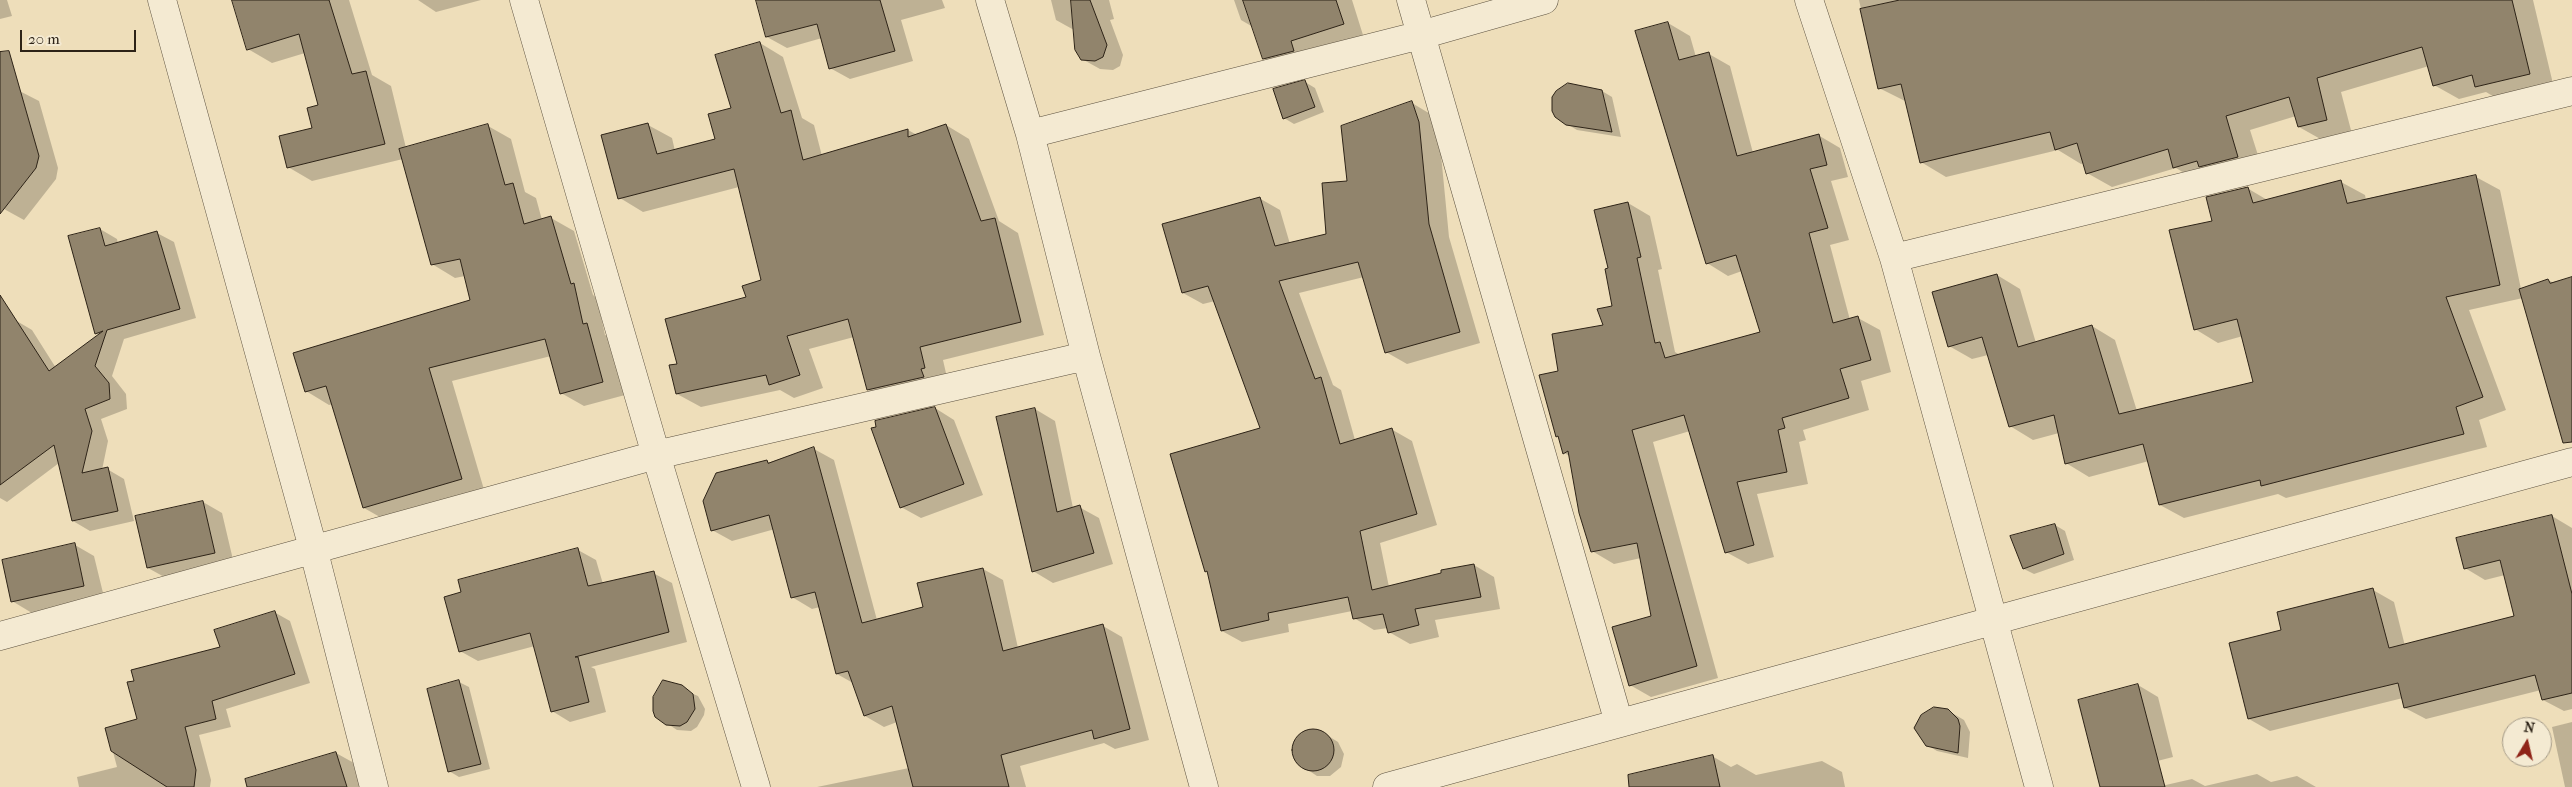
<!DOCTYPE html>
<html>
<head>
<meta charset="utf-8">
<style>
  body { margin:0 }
  #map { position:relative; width:2572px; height:787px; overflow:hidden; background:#eedeba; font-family:"IM FELL French Canon",serif }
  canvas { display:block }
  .north { position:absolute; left:2502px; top:717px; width:50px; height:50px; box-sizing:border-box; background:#f4ead2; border:1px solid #a49a87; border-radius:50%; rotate:9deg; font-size:14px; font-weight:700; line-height:20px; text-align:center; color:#2d2317 }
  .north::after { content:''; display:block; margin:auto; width:18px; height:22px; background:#8f2418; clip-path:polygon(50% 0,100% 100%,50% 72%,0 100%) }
  .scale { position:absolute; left:20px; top:30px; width:116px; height:22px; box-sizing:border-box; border:2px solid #2d2317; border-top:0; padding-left:6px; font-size:15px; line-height:18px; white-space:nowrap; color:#2d2317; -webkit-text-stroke:4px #f4ead2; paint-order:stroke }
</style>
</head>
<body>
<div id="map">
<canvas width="2572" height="787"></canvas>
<div class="north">N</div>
<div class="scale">20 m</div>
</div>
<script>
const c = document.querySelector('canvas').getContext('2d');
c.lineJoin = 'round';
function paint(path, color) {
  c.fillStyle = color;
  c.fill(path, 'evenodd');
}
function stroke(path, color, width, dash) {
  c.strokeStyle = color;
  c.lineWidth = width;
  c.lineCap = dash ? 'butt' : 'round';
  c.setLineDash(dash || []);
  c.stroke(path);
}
paint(new Path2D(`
  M 0,0 L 7,0 L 12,16 L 0,19 Z
  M 233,0 L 349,0 L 372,75 L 391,86 L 406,148 L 488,126 L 511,139 L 525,192 L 536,198 L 542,220 L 551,218 L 574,231 L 593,295 L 597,298 L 605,335 L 610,337 L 625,395 L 584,406 L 561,393 L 551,356 L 452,381 L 485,493 L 387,521 L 364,508 L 333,404 L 329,405 L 306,391 L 472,301 L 465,276 L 455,278 L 432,264 L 403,159 L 312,181 L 288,167 L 314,129 L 319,106 L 305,53 L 272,63 L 248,49 Z
  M 418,0 L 481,0 L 436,12 Z
  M 757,0 L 942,0 L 945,8 L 901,20 L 913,61 L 850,79 L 830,68 L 822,38 L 787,48 L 767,37 Z
  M 1051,0 L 1109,0 L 1114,19 L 1110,20 L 1123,55 L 1120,66 L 1113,70 L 1100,69 L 1082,59 L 1074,30 L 1056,20 Z
  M 1234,0 L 1352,0 L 1363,35 L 1309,52 L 1283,69 L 1264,58 L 1253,27 L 1241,20 Z
  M 1859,0 L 2533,0 L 2554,88 L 2501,101 L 2486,92 L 2459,99 L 2434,85 L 2429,66 L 2341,92 L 2352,134 L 2324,141 L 2299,127 L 2296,116 L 2250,130 L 2263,171 L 2199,182 L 2176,168 L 2112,187 L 2087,173 L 2084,163 L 2081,164 L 2058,150 L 1946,177 L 1921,162 L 1907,102 L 1879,88 Z
  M 1668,23 L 1690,36 L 1696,57 L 1709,54 L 1730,66 L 1753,153 L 1818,135 L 1840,148 L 1848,177 L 1831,181 L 1849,240 L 1830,245 L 1850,320 L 1858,318 L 1880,330 L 1891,372 L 1861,381 L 1869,410 L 1803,430 L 1806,440 L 1799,442 L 1808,484 L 1757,494 L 1774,557 L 1748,564 L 1726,552 L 1690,431 L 1653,442 L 1718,678 L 1651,697 L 1630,685 L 1652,617 L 1641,558 L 1614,564 L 1592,551 L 1570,456 L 1564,453 L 1560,438 L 1557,436 L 1560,372 L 1605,326 L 1614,307 L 1610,269 L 1628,203 L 1650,216 L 1662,269 L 1658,270 L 1675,352 L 1680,355 L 1761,333 L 1742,271 L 1728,276 L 1707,263 Z
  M 760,43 L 783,57 L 802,118 L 814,125 L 822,156 L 908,130 L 917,135 L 946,125 L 969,139 L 999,221 L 1018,233 L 1044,335 L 943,360 L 948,382 L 891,403 L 868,390 L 854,337 L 809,349 L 823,388 L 794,398 L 780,390 L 701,407 L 677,394 L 678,365 L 762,281 L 739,187 L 643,212 L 620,198 L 648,125 L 672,138 L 675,151 L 717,140 Z
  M 0,81 L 39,101 L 58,168 L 56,179 L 24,220 L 4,209 L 0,196 Z
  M 1305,82 L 1315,88 L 1324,112 L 1294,124 L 1284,118 Z
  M 1602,91 L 1612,97 L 1621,137 L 1577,130 L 1567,124 Z
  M 1412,103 L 1432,115 L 1439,134 L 1449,237 L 1480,343 L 1407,364 L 1386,352 L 1364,277 L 1299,293 L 1333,385 L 1341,390 L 1355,440 L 1391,429 L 1412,441 L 1437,525 L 1380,543 L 1389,587 L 1474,565 L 1494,577 L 1500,609 L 1435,620 L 1439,637 L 1410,644 L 1389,632 L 1388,628 L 1374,630 L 1354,618 L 1352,611 L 1288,624 L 1289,632 L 1242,642 L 1222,631 L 1208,572 L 1206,571 L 1262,429 L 1215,301 L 1203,304 L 1183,293 L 1259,198 L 1280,210 L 1290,244 L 1328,235 L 1349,182 Z
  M 2476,177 L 2500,190 L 2521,289 L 2548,280 L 2554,283 L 2572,279 L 2572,437 L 2523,298 L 2469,310 L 2506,410 L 2479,420 L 2487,447 L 2286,498 L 2278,494 L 2184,518 L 2160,505 L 2149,461 L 2089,477 L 2066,463 L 2059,433 L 2033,440 L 2010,426 L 1988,355 L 1972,359 L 1949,346 L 1997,275 L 2020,289 L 2036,343 L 2092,326 L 2115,340 L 2137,411 L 2255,383 L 2243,336 L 2218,343 L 2195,329 L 2214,222 L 2247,188 L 2269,201 L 2341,182 L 2365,195 L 2366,200 Z
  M 100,229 L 117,239 L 118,244 L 157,233 L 174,242 L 196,318 L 124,339 L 112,376 L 126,394 L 127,409 L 101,419 L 108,441 L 102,470 L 107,469 L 124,479 L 134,521 L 90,531 L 73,521 L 59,463 L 7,502 L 0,498 L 0,297 L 15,320 L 32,330 L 56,368 L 100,335 L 96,333 Z
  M 935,408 L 954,420 L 983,495 L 921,518 L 901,507 Z
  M 1035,409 L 1055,421 L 1073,508 L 1079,507 L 1099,518 L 1113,564 L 1053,583 L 1033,571 Z
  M 814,449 L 834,460 L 877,620 L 924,608 L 983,569 L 1003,580 L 1018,648 L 1103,626 L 1122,637 L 1149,740 L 1115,749 L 1104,743 L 1020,766 L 1026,787 L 817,787 L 909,768 L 897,722 L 884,727 L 865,716 L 853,683 L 837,674 L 820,607 L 812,609 L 792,597 L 775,529 L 732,541 L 712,530 L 767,461 L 770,463 Z
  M 203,502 L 222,513 L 234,564 L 168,579 L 148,568 Z
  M 2552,516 L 2572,528 L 2572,709 L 2564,711 L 2543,700 L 2541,690 L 2426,719 L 2405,708 L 2403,698 L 2270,731 L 2249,719 L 2283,631 L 2373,590 L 2394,602 L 2405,646 L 2516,617 L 2505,575 L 2485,580 L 2465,568 Z
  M 2055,525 L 2065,531 L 2074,560 L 2034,574 L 2024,569 Z
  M 75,545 L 94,556 L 104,597 L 32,613 L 12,601 Z
  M 578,550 L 596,560 L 603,584 L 653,573 L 672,583 L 687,642 L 591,667 L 595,669 L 606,712 L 570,722 L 552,711 L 535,646 L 478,661 L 460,651 Z
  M 274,612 L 290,621 L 310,683 L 226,709 L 231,727 L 199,735 L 211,780 L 210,787 L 79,787 L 77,777 L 117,767 L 107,729 L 139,720 L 221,648 Z
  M 459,682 L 469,687 L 490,769 L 459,777 L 449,771 Z
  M 664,682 L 698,696 L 705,709 L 704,715 L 697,727 L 691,731 L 677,730 L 656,716 L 653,704 L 654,698 Z
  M 2138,685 L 2158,697 L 2173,757 L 2114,772 Z
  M 1947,710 L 1964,720 L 1970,732 L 1968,758 L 1937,751 L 1927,745 Z
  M 2572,722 L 2572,787 L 2565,787 L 2552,727 Z
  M 1308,730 L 1322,732 L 1338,742 L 1344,754 L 1341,767 L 1330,776 L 1317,776 L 1296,762 L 1293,756 L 1293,743 L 1297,737 Z
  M 336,753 L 354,763 L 362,787 L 298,787 Z
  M 1712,756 L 1731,767 L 1737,764 L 1756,775 L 1822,761 L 1842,772 L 1845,787 L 1639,787 Z
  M 2257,774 L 2271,782 L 2297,776 L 2316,787 L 2157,787 L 2192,779 L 2205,786 Z`), '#0003');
const building = new Path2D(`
  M 232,0 L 329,0 L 352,74 L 366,71 L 385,144 L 287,168 L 279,136 L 312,128 L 307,108 L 318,105 L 299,34 L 247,50 Z
  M 756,0 L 880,0 L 895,51 L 829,69 L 817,24 L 766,37 Z
  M 1071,0 L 1090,0 L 1107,45 L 1103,57 L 1095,61 L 1081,60 L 1075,50 Z
  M 1243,0 L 1336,0 L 1344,24 L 1291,41 L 1294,51 L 1263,59 Z
  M 1900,0 L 2512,0 L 2530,74 L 2475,87 L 2472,75 L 2433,86 L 2422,47 L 2317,78 L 2327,120 L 2298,127 L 2289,97 L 2226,116 L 2238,157 L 2199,167 L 2197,161 L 2173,168 L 2168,149 L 2086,174 L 2077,143 L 2055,150 L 2050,132 L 1920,163 L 1901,84 L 1878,89 L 1860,9 Z
  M 1668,22 L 1679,60 L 1709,52 L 1737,156 L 1819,134 L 1827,165 L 1810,169 L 1828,228 L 1809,233 L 1833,323 L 1858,316 L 1871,360 L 1840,369 L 1849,398 L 1782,418 L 1785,428 L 1778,430 L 1787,472 L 1737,482 L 1754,545 L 1725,553 L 1684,415 L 1632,430 L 1697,666 L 1629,686 L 1612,627 L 1651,616 L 1637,543 L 1591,552 L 1579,513 L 1568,451 L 1563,454 L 1558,436 L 1556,437 L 1539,375 L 1558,371 L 1552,334 L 1603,325 L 1597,309 L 1612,306 L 1605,269 L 1608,268 L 1594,210 L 1628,202 L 1641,257 L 1637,258 L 1655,343 L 1660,342 L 1665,358 L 1760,332 L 1736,255 L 1706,264 L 1635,31 Z
  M 760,42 L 781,113 L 791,110 L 803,160 L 908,129 L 908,137 L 946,124 L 981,221 L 995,218 L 1021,322 L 920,347 L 925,368 L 921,369 L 924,377 L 867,390 L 848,319 L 787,336 L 800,375 L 769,385 L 766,375 L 676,394 L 669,365 L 677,364 L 665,319 L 746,297 L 742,286 L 761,280 L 734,169 L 618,199 L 601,135 L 648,123 L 657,154 L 715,139 L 708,114 L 731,108 L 715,55 Z
  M 9,51 L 39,156 L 36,168 L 0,214 L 0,52 Z
  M 1305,80 L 1315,107 L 1283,119 L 1273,89 Z
  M 1568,83 L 1602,90 L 1612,132 L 1566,125 L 1555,117 L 1552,111 L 1552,97 L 1556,91 Z
  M 1412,101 L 1419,122 L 1429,224 L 1460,332 L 1385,353 L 1358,262 L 1279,281 L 1315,379 L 1321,377 L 1340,444 L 1392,428 L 1417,514 L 1360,531 L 1372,590 L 1441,573 L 1441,570 L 1474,564 L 1481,597 L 1415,609 L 1419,625 L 1388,633 L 1383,614 L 1353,619 L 1348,597 L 1268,613 L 1269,620 L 1221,631 L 1207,571 L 1205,572 L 1170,454 L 1260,428 L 1208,286 L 1182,293 L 1162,224 L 1260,197 L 1275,246 L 1326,234 L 1322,183 L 1347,181 L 1341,126 Z
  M 488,124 L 505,185 L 513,183 L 524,224 L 551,216 L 571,284 L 574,283 L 583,324 L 587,323 L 603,382 L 560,394 L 545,339 L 429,368 L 462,479 L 363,508 L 326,386 L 305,392 L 293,353 L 470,300 L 460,259 L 431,265 L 399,149 Z
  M 2476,175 L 2500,285 L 2446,297 L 2483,397 L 2456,407 L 2464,434 L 2261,486 L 2260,480 L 2159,505 L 2143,444 L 2065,464 L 2054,415 L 2009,427 L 1982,337 L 1948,347 L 1932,292 L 1997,274 L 2018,347 L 2092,325 L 2119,414 L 2253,382 L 2237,319 L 2194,330 L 2169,230 L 2212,221 L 2206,197 L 2248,187 L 2253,203 L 2341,180 L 2347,203 Z
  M 100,228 L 105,246 L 157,231 L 180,309 L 107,330 L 95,366 L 109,383 L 110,399 L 85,409 L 92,431 L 82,473 L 108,467 L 118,511 L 72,521 L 54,445 L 0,485 L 0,295 L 49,371 L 103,331 L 95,334 L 68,236 Z
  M 2572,277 L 2572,442 L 2563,443 L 2519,289 L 2548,279 L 2550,283 Z
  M 935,407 L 964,484 L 900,508 L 871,428 L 876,427 L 875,421 Z
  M 1035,408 L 1057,512 L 1080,505 L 1094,553 L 1032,572 L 996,417 Z
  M 814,447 L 862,623 L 923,607 L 917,583 L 983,568 L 1003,651 L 1103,624 L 1130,729 L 1094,739 L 1092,730 L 1001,755 L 1009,787 L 913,787 L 892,706 L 864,716 L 848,671 L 836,674 L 815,592 L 791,598 L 769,515 L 711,531 L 703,501 L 716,473 L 767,460 L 768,463 Z
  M 203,501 L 215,553 L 147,568 L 135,516 Z
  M 2552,515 L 2572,594 L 2572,693 L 2542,700 L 2535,675 L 2404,708 L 2398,683 L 2248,719 L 2229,643 L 2281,630 L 2277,612 L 2373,588 L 2389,648 L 2514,616 L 2500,560 L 2464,569 L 2456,538 Z
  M 2055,524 L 2064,554 L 2023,569 L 2010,536 Z
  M 75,543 L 84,586 L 11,602 L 2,560 Z
  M 578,548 L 588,586 L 654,571 L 669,632 L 575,657 L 578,657 L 589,702 L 551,712 L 530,633 L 459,652 L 444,597 L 461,592 L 458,580 Z
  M 275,611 L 295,674 L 212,701 L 216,719 L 185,727 L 196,770 L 194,787 L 167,787 L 111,751 L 105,728 L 137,719 L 127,682 L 134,681 L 131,670 L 220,647 L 214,630 Z
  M 459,680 L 481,764 L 448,772 L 427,689 Z
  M 663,680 L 682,685 L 693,694 L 695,709 L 687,722 L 680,726 L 666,725 L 655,717 L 653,711 L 653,697 Z
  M 2138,684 L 2165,787 L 2100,787 L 2078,700 Z
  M 1934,707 L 1948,709 L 1958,719 L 1960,726 L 1958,753 L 1926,746 L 1914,728 L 1921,715 Z
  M1292 750a21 21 0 1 1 42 0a21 21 0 1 1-42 0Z
  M 336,752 L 347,787 L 247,787 L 245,779 Z
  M 1713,755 L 1720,787 L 1629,787 L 1628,775 Z`);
paint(building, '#91846c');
stroke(building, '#2d2317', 1);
const street = new Path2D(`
  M 162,0 L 313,548 L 374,787
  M 524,0 L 656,455 L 756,787
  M 990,0 L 1030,134 L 1086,356 L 1204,787
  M 1411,0 L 1619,723
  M 1809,0 L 1894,258 L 2039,787
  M 1030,134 L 1421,35 L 1544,0
  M 1894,258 L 2572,91
  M 0,636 L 656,455 L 1086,356
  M 1387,787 L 2572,462`);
stroke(street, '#5d5240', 29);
stroke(street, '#f4ead2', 28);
</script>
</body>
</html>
